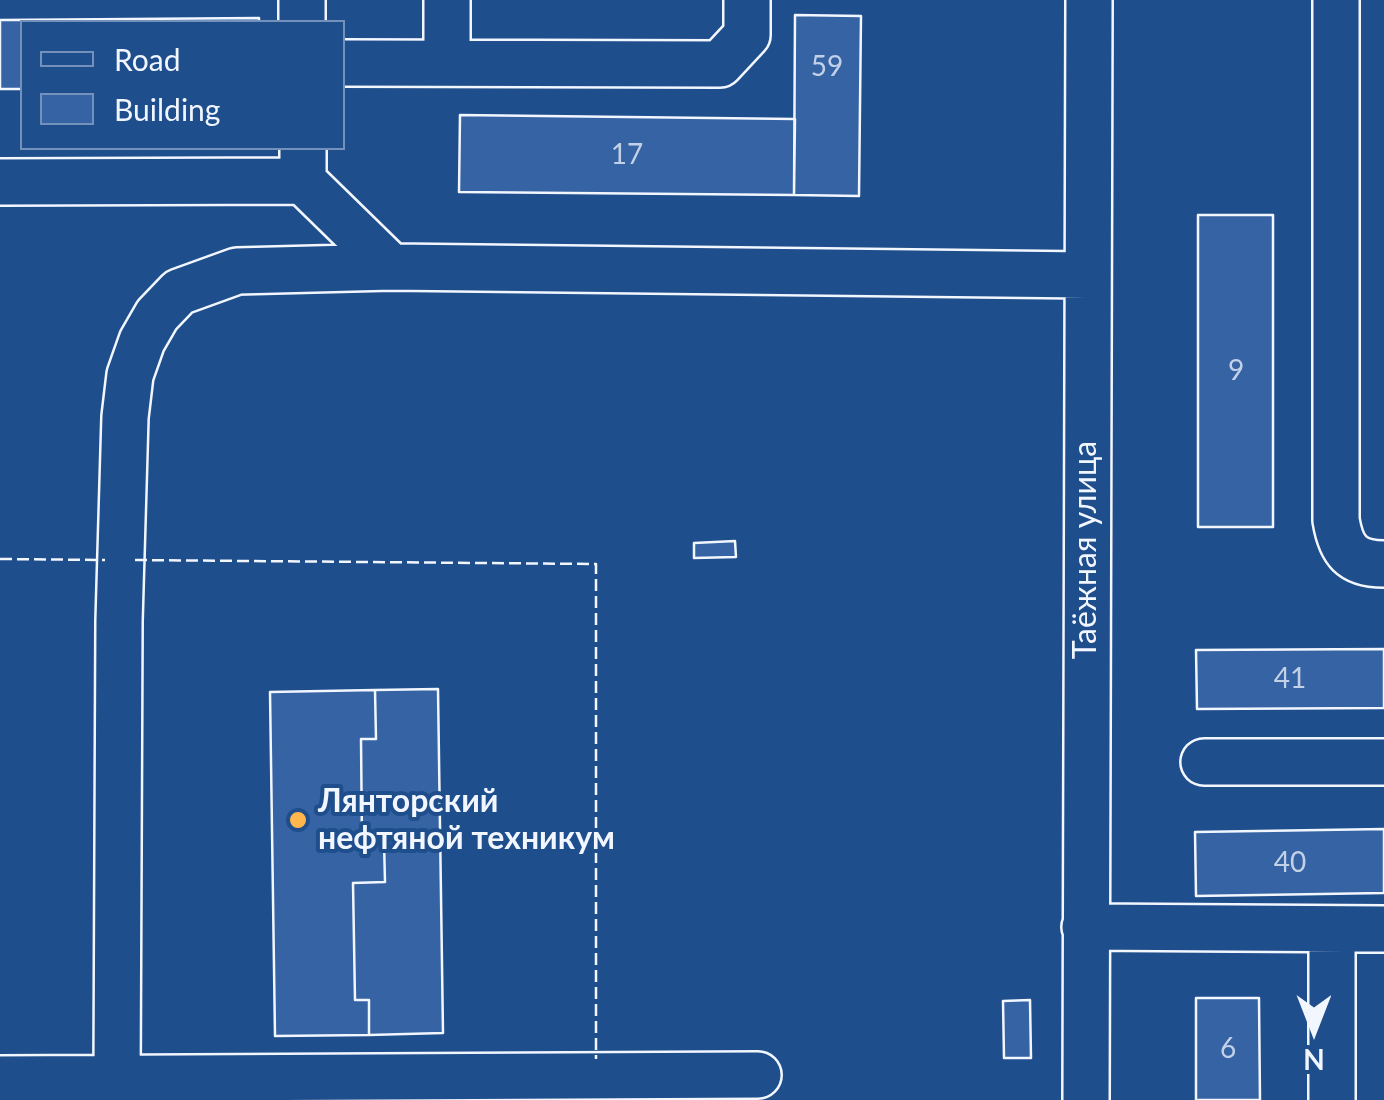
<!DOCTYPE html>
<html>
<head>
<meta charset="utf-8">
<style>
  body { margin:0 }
  #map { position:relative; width:1384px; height:1100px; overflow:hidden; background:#1f4e8c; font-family:Lato,sans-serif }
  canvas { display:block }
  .legend { position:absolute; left:20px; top:20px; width:325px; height:130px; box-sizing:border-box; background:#1f4e8c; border:2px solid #7391ba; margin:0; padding:12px 18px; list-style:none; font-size:30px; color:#f2f6ff }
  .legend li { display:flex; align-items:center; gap:20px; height:50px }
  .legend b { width:50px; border:2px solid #7391ba }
  .north { position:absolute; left:1264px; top:980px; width:100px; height:100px; -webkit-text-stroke:8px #1f4e8c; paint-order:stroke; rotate:180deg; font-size:28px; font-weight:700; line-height:40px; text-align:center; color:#f2f6ff }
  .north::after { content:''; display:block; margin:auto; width:35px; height:45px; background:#f2f6ff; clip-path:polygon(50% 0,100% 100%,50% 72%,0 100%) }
</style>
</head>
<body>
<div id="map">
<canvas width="1384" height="1100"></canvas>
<ul class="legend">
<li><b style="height:12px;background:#1f4e8c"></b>Road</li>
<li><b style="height:28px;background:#3563a3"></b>Building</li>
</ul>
<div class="north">N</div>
</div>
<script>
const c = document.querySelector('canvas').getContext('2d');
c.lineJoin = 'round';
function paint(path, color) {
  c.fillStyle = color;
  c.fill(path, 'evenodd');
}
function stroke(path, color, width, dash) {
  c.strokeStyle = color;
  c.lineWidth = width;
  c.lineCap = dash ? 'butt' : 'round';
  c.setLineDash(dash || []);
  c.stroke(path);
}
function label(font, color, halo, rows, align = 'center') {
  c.font = font + ' Lato,sans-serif';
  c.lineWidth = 8;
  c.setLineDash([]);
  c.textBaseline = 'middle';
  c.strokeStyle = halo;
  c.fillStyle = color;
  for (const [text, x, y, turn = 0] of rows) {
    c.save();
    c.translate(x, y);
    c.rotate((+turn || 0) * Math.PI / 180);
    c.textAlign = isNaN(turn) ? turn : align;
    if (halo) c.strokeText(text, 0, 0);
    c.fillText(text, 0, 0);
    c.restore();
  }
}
const building = new Path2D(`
  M 795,15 L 861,16 L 859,196 L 794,195 Z
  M 259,18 L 259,22 L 22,22 L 22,89 L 0,89 L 0,20 Z
  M 460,115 L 795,119 L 794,195 L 459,192 Z
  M 1198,215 L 1273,215 L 1273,527 L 1198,527 Z
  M 735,541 L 736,557 L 694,558 L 694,543 Z
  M 1384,649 L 1384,708 L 1197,709 L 1196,650 Z
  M 438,689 L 443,1033 L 369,1035 L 369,1000 L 355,1000 L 353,883 L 385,882 L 384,842 L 362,843 L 361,739 L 376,739 L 375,690 Z
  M 375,690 L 376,739 L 361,739 L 362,843 L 384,842 L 385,882 L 353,883 L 355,1000 L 369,1000 L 369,1035 L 275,1036 L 270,692 Z
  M 1384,829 L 1384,893 L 1196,896 L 1195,832 Z
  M 1196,998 L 1259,998 L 1260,1100 L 1196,1100 Z
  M 1030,1000 L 1031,1058 L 1004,1058 L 1003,1001 Z`);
paint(building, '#3563a3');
stroke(building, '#f2f6ff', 2.5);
const minor = new Path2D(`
  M 302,0 L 302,22
  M 447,0 L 447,63
  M 1336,0 L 1336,520 C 1341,550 1351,564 1384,564
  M 342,63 L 720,64 L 747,35 L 747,0
  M 303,148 L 303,181 L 391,267
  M 0,182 L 303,181
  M 1204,762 L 1384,762
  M 1085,927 L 1384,929
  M 0,1079 L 758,1075
  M 117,1079 L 119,621 L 125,417 L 130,375 L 142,341 L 157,315 L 179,292 L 237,271 L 391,267 L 1087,275
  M 1086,1100 L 1089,0
  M 1332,1100 L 1332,929`);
stroke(minor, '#f2f6ff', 50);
stroke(minor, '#1f4e8c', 45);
stroke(new Path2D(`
  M 0,559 L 105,560
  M 135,560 L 596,564 L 596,1059`), '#f2f6ff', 2.5, [12, 5]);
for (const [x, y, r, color] of [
  [298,820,10,"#ffb74d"]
]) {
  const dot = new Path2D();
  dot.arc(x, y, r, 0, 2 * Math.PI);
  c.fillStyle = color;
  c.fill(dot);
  stroke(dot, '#1f4e8c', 4);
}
label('28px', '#c3d1e8', null, [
  ["59",827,67],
  ["17",627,155],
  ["9",1236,371],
  ["41",1290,679],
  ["40",1290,863],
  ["6",1228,1049]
]);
label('32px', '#f2f6ff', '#1f4e8c', [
  ["Таёжная улица",1086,550,-90]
]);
label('bold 32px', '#f2f6ff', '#1f4e8c', [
  ["Лянторский",318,802],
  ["нефтяной техникум",318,839]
], 'left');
</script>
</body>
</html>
